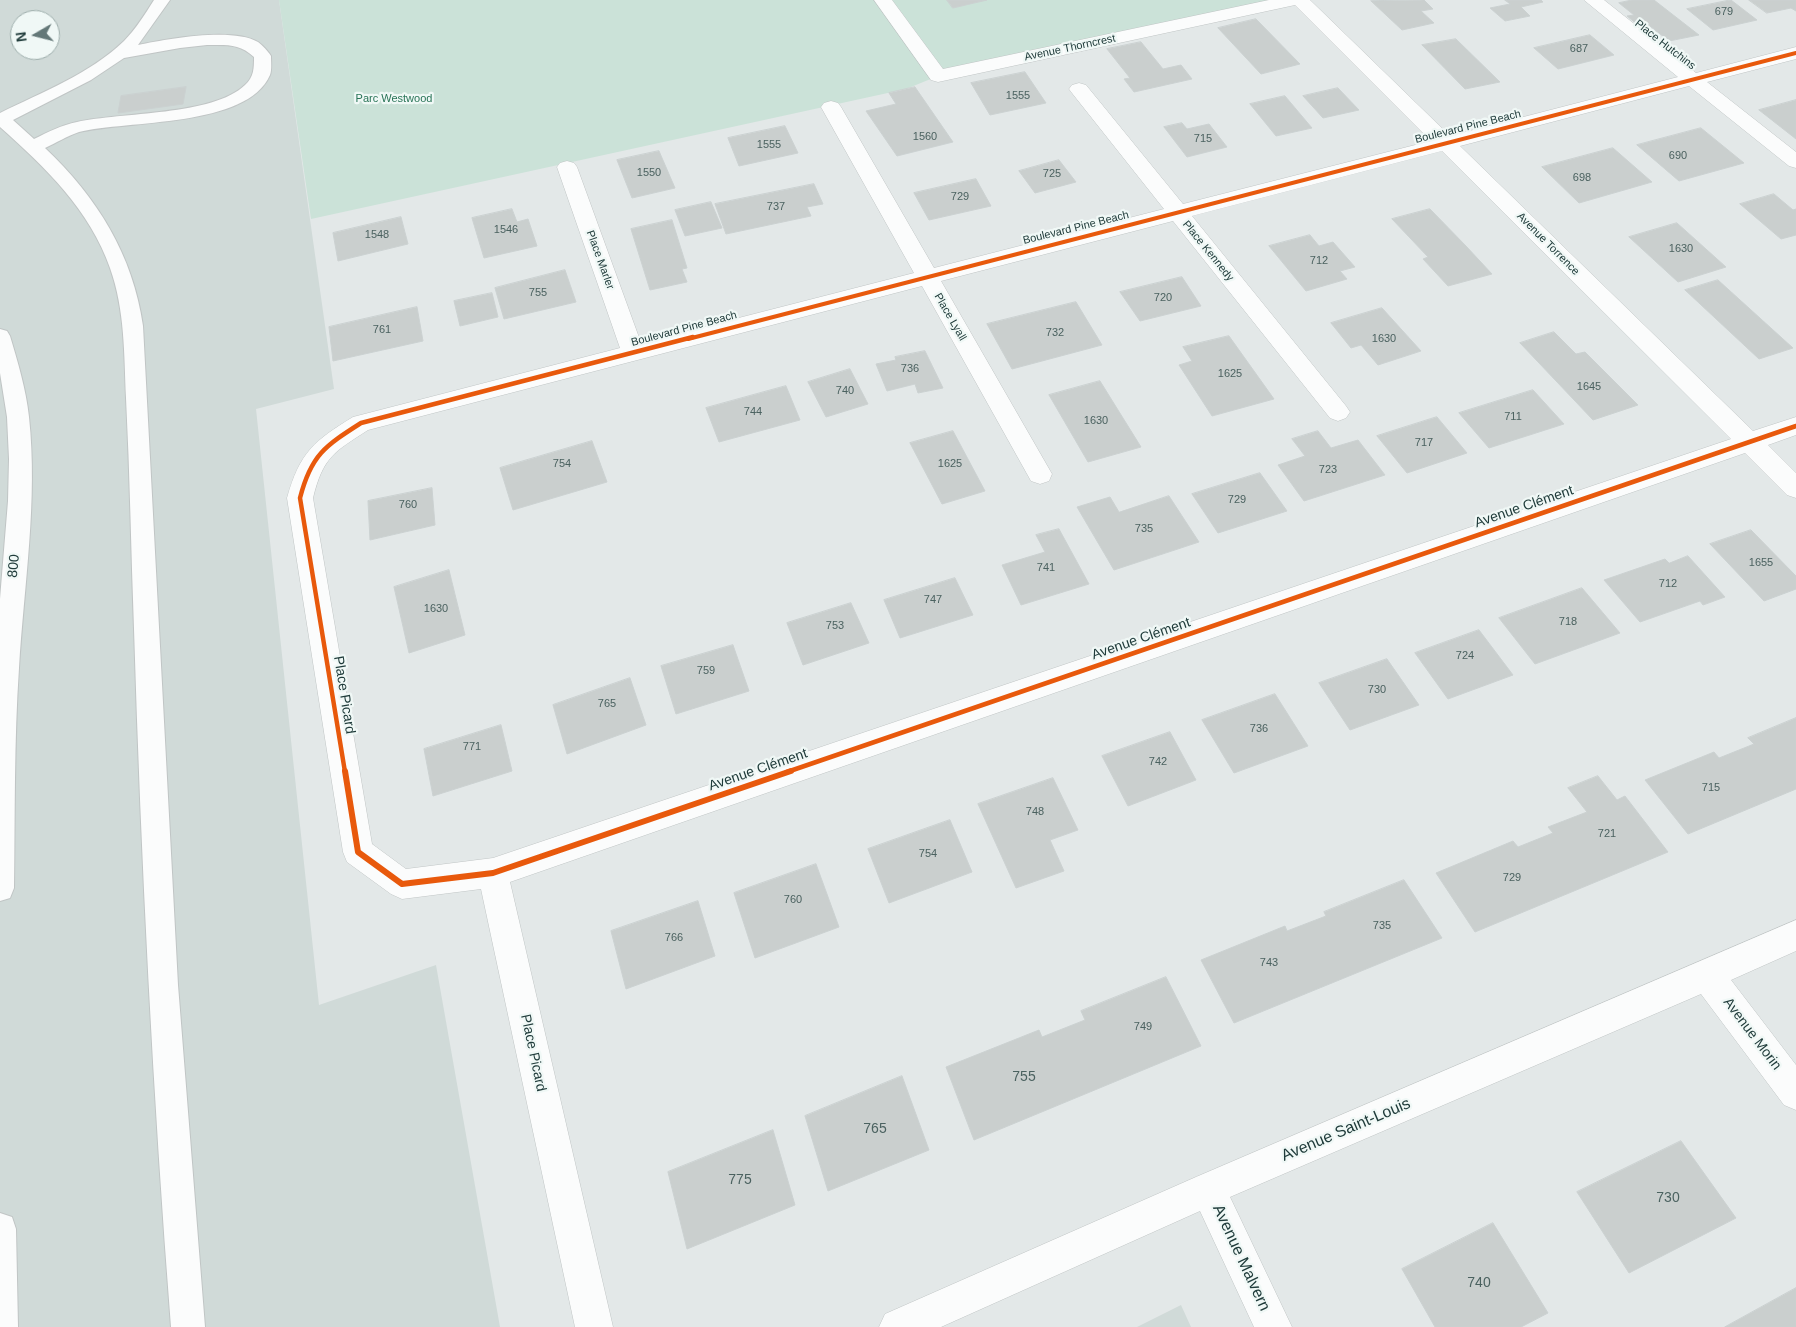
<!DOCTYPE html>
<html>
<head>
<meta charset="utf-8">
<style>
  body { margin:0 }
  #map { position:relative; width:1796px; height:1327px; overflow:hidden; background:#e3e8e8; font-family:Helvetica,sans-serif }
  canvas { display:block }
  .north { position:absolute; left:10px; top:10px; width:50px; height:50px; box-sizing:border-box; background:#f0f8f6; border:1px solid #9dadab; border-radius:50%; rotate:262deg; font-size:14px; font-weight:700; line-height:20px; text-align:center; color:#203c3b }
  .north::after { content:''; display:block; margin:auto; width:18px; height:22px; background:#647878; clip-path:polygon(50% 0,100% 100%,50% 72%,0 100%) }
</style>
</head>
<body>
<div id="map">
<canvas width="1796" height="1327"></canvas>
<div class="north">N</div>
</div>
<script>
const c = document.querySelector('canvas').getContext('2d');
c.lineJoin = 'round';
function paint(path, color) {
  c.fillStyle = color;
  c.fill(path, 'evenodd');
}
function stroke(path, color, width, dash) {
  c.strokeStyle = color;
  c.lineWidth = width;
  c.lineCap = dash ? 'butt' : 'round';
  c.setLineDash(dash || []);
  c.stroke(path);
}
function label(font, color, halo, rows, align = 'center') {
  c.font = font + ' Helvetica,sans-serif';
  c.lineWidth = 4.5;
  c.setLineDash([]);
  c.textBaseline = 'middle';
  c.strokeStyle = halo;
  c.fillStyle = color;
  for (const [text, x, y, turn = 0] of rows) {
    c.save();
    c.translate(x, y);
    c.rotate((+turn || 0) * Math.PI / 180);
    c.textAlign = isNaN(turn) ? turn : align;
    if (halo) c.strokeText(text, 0, 0);
    c.fillText(text, 0, 0);
    c.restore();
  }
}
paint(new Path2D(`
  M 0,0 L 279,0 L 334,389 L 256,409 L 319,1005 L 436,965 L 500,1327 L 0,1327 ZM 20,20 L 50,20 L 50,50 L 20,50 Z
  M 1181,1305 L 1191,1327 L 1137,1327 Z`), '#d0dad8');
paint(new Path2D(`
  M 279,0 L 1294,0 L 938,76 L 906,89 L 311,219 Z`), '#cbe2d8');
const building = new Path2D(`
  M 947,0 L 987,0 L 953,8 Z
  M 1424,0 L 1433,9 L 1421,11 L 1434,23 L 1402,30 L 1371,1 Z
  M 1505,0 L 1541,0 L 1543,2 L 1521,7 L 1530,16 L 1505,21 L 1490,8 L 1510,4 Z
  M 1632,0 L 1654,0 L 1699,35 L 1669,41 L 1646,23 L 1638,25 L 1627,16 L 1634,15 L 1619,3 Z
  M 1731,0 L 1757,20 L 1713,30 L 1687,9 Z
  M 1749,0 L 1796,0 L 1796,11 L 1791,8 L 1767,13 Z
  M 1256,19 L 1300,64 L 1261,74 L 1218,28 Z
  M 1590,35 L 1614,55 L 1558,69 L 1534,48 Z
  M 1456,39 L 1500,82 L 1465,89 L 1422,45 Z
  M 1141,42 L 1163,69 L 1181,65 L 1192,79 L 1134,92 L 1124,79 L 1130,78 L 1107,49 Z
  M 1025,72 L 1046,103 L 990,115 L 971,83 Z
  M 186,87 L 183,104 L 118,113 L 121,96 Z
  M 915,87 L 953,142 L 897,156 L 866,111 L 896,104 L 889,93 Z
  M 1338,88 L 1359,110 L 1323,118 L 1303,96 Z
  M 1285,96 L 1312,128 L 1276,136 L 1250,104 Z
  M 1796,100 L 1796,139 L 1759,110 Z
  M 1182,123 L 1187,129 L 1209,124 L 1227,147 L 1187,157 L 1164,127 Z
  M 785,126 L 798,153 L 739,166 L 728,138 Z
  M 1701,128 L 1744,163 L 1679,181 L 1637,145 Z
  M 1613,148 L 1652,182 L 1579,203 L 1542,167 Z
  M 659,151 L 675,188 L 632,198 L 617,160 Z
  M 1059,160 L 1076,182 L 1035,193 L 1019,171 Z
  M 976,179 L 991,206 L 929,220 L 914,193 Z
  M 814,184 L 823,204 L 807,207 L 811,216 L 726,234 L 715,204 Z
  M 1774,194 L 1793,210 L 1796,209 L 1796,235 L 1781,239 L 1740,204 Z
  M 711,202 L 722,228 L 685,236 L 675,210 Z
  M 512,209 L 517,222 L 528,219 L 537,246 L 484,258 L 472,218 Z
  M 1430,209 L 1466,246 L 1492,274 L 1448,286 L 1423,259 L 1428,257 L 1392,219 Z
  M 401,217 L 408,244 L 338,261 L 333,233 Z
  M 672,220 L 687,268 L 682,269 L 687,282 L 650,290 L 631,229 Z
  M 1677,223 L 1726,267 L 1678,282 L 1629,237 Z
  M 1310,235 L 1319,246 L 1333,242 L 1355,267 L 1340,271 L 1347,279 L 1306,291 L 1269,246 Z
  M 565,270 L 576,302 L 504,319 L 495,288 Z
  M 1182,277 L 1201,306 L 1140,321 L 1120,292 Z
  M 1718,280 L 1793,348 L 1759,359 L 1685,290 Z
  M 492,293 L 498,317 L 460,326 L 454,301 Z
  M 1076,302 L 1102,345 L 1012,369 L 987,324 Z
  M 417,307 L 423,341 L 333,361 L 329,327 Z
  M 1382,308 L 1421,351 L 1378,365 L 1361,345 L 1351,348 L 1331,323 Z
  M 1554,332 L 1576,354 L 1585,352 L 1638,405 L 1593,420 L 1520,343 Z
  M 1229,336 L 1274,399 L 1212,416 L 1179,365 L 1192,361 L 1183,347 Z
  M 925,351 L 943,388 L 918,393 L 915,384 L 887,391 L 876,364 L 896,360 L 895,357 Z
  M 850,369 L 868,404 L 826,417 L 808,382 Z
  M 1100,381 L 1141,447 L 1088,462 L 1049,395 Z
  M 786,386 L 800,420 L 719,442 L 706,408 Z
  M 1533,390 L 1564,424 L 1489,448 L 1459,413 Z
  M 1437,417 L 1467,453 L 1407,473 L 1377,436 Z
  M 953,431 L 985,491 L 942,504 L 910,443 Z
  M 1318,431 L 1331,448 L 1358,440 L 1385,475 L 1304,501 L 1278,465 L 1305,456 L 1292,439 Z
  M 592,441 L 607,482 L 513,510 L 500,468 Z
  M 1260,473 L 1287,511 L 1218,533 L 1192,494 Z
  M 432,488 L 435,525 L 370,540 L 368,501 Z
  M 1169,496 L 1199,542 L 1114,570 L 1077,507 L 1110,497 L 1119,512 Z
  M 1059,529 L 1089,584 L 1021,605 L 1002,565 L 1045,552 L 1036,535 Z
  M 1751,530 L 1796,576 L 1796,589 L 1764,601 L 1710,544 Z
  M 1688,556 L 1725,597 L 1703,605 L 1700,601 L 1640,622 L 1604,580 L 1665,559 L 1669,563 Z
  M 449,570 L 465,635 L 409,653 L 394,587 Z
  M 955,578 L 973,615 L 900,638 L 884,600 Z
  M 1582,588 L 1620,633 L 1535,664 L 1499,618 Z
  M 851,603 L 869,643 L 803,665 L 787,623 Z
  M 1479,630 L 1513,675 L 1448,699 L 1415,653 Z
  M 733,645 L 749,691 L 676,714 L 661,666 Z
  M 1387,659 L 1419,705 L 1350,730 L 1319,683 Z
  M 630,678 L 646,725 L 567,754 L 553,705 Z
  M 1275,694 L 1308,746 L 1234,773 L 1202,720 Z
  M 1796,718 L 1796,789 L 1688,834 L 1645,780 L 1714,752 L 1719,758 L 1754,744 L 1748,738 Z
  M 501,725 L 512,771 L 433,796 L 424,749 Z
  M 1170,732 L 1196,780 L 1128,806 L 1102,756 Z
  M 1598,776 L 1617,800 L 1625,796 L 1668,852 L 1475,932 L 1436,873 L 1513,841 L 1518,847 L 1553,833 L 1548,827 L 1587,812 L 1568,788 Z
  M 1053,778 L 1078,830 L 1050,840 L 1064,871 L 1016,888 L 978,804 Z
  M 950,820 L 972,872 L 889,903 L 868,849 Z
  M 816,864 L 839,927 L 755,958 L 734,893 Z
  M 1404,880 L 1442,938 L 1234,1023 L 1201,960 L 1285,926 L 1287,931 L 1326,916 L 1324,912 Z
  M 698,901 L 715,956 L 626,989 L 611,931 Z
  M 1166,977 L 1201,1046 L 974,1140 L 946,1067 L 1039,1030 L 1042,1037 L 1085,1020 L 1081,1011 Z
  M 902,1076 L 929,1150 L 828,1191 L 805,1116 Z
  M 773,1130 L 795,1205 L 687,1249 L 668,1172 Z
  M 1681,1141 L 1736,1218 L 1629,1273 L 1577,1192 Z
  M 1493,1223 L 1548,1313 L 1521,1327 L 1435,1327 L 1402,1269 Z
  M 1796,1288 L 1796,1327 L 1725,1327 Z`);
paint(building, '#cacfce');
stroke(building, '#cbd1d1', 1);
const service = new Path2D(`
  M 154,0 L 170,0 L 138,45 C 167,39 232,27 258,42 C 262,45 268,51 271,56 C 271,62 272,70 270,75 C 247,128 127,120 79,132 C 67,136 56,143 45,148 C 97,197 133,255 143,326 L 178,985 L 205,1327 L 171,1327 C 153,1095 141,862 134,629 C 131,552 130,475 126,398 C 124,354 125,310 110,268 C 90,210 45,167 0,127 L 0,113 C 42,92 90,74 124,41 C 136,29 145,14 154,0 ZM 207,45 C 226,45 239,43 254,57 C 254,68 254,77 245,85 C 213,116 121,112 77,122 C 62,125 48,132 34,139 L 13,120 L 91,80 L 124,58 L 180,48 Z
  M 0,329 L 7,331 L 10,336 C 18,363 26,389 29,417 C 38,501 24,585 19,668 C 14,741 15,815 14,888 L 10,898 L 0,901 L 0,599 L 8,501 L 9,459 L 7,417 L 0,373 Z
  M 0,1213 L 12,1217 L 16,1229 L 18,1327 L 0,1327 Z`);
const minor = new Path2D(`
  M 874,0 L 892,0 L 943,69 L 1269,0 L 1310,0 L 1450,136 L 1678,77 L 1584,0 L 1604,0 L 1696,73 L 1796,47 L 1796,59 L 1707,82 L 1796,152 L 1796,168 L 1789,166 L 1689,86 L 1460,146 L 1753,431 L 1796,417 L 1796,435 L 1768,445 L 1796,473 L 1796,498 L 1787,495 L 1745,453 L 510,882 L 613,1327 L 575,1327 L 481,889 L 402,899 L 391,894 L 347,862 L 343,852 L 287,498 C 300,452 314,441 353,417 L 620,348 L 557,167 L 560,163 L 567,161 L 574,163 L 577,167 L 641,343 L 914,273 L 821,107 L 824,103 L 831,101 L 838,103 L 841,107 L 934,268 L 1164,209 L 1072,93 L 1069,89 L 1072,85 L 1079,83 L 1086,85 L 1183,204 L 1431,141 L 1295,5 L 938,82 L 931,80 ZM 1442,151 L 1731,439 L 493,858 L 406,869 L 372,844 L 313,498 C 323,457 334,452 368,430 L 922,286 L 1031,481 L 1040,484 L 1049,481 L 1052,474 L 941,281 L 1173,221 L 1330,418 L 1338,421 L 1346,418 L 1350,412 L 1346,406 L 1192,216 Z
  M 1796,920 L 1796,951 L 1731,980 L 1796,1065 L 1796,1110 L 1784,1105 L 1701,994 L 1230,1197 L 1292,1327 L 1254,1327 L 1200,1211 L 941,1327 L 879,1327 L 885,1314 L 1196,1177 Z`);
stroke(service, '#c0c5c5', 2);
stroke(minor, '#c0c5c5', 1);
paint(service, '#fbfcfc');
paint(minor, '#fbfcfc');
stroke(new Path2D(`
  M 688,339 L 1796,53`), '#e8590c', 4);
stroke(new Path2D(`
  M 345,772 L 300,498 C 311,455 325,446 361,423 L 693,337
  M 787,772 L 1796,426`), '#e8590c', 4.5);
stroke(new Path2D(`
  M 345,771 L 358,852 L 402,884 L 493,873 L 791,771`), '#e8590c', 6);
label('11px', '#4b6260', null, [
  ["679",1724,12],
  ["687",1579,49],
  ["1555",1018,96],
  ["1560",925,137],
  ["715",1203,139],
  ["1555",769,145],
  ["690",1678,156],
  ["1550",649,173],
  ["725",1052,174],
  ["698",1582,178],
  ["729",960,197],
  ["737",776,207],
  ["1546",506,230],
  ["1548",377,235],
  ["1630",1681,249],
  ["712",1319,261],
  ["755",538,293],
  ["720",1163,298],
  ["761",382,330],
  ["732",1055,333],
  ["1630",1384,339],
  ["736",910,369],
  ["1625",1230,374],
  ["1645",1589,387],
  ["740",845,391],
  ["744",753,412],
  ["711",1513,417],
  ["1630",1096,421],
  ["717",1424,443],
  ["754",562,464],
  ["1625",950,464],
  ["723",1328,470],
  ["729",1237,500],
  ["760",408,505],
  ["735",1144,529],
  ["1655",1761,563],
  ["741",1046,568],
  ["712",1668,584],
  ["747",933,600],
  ["1630",436,609],
  ["718",1568,622],
  ["753",835,626],
  ["724",1465,656],
  ["759",706,671],
  ["730",1377,690],
  ["765",607,704],
  ["736",1259,729],
  ["771",472,747],
  ["742",1158,762],
  ["715",1711,788],
  ["748",1035,812],
  ["721",1607,834],
  ["754",928,854],
  ["729",1512,878],
  ["760",793,900],
  ["735",1382,926],
  ["766",674,938],
  ["743",1269,963],
  ["749",1143,1027]
]);
label('11px', '#203c3b', '#f0f8f6', [
  ["Place Hutchins",1665,45,38],
  ["Avenue Thorncrest",1070,48,-12],
  ["Boulevard Pine Beach",1468,127,-14],
  ["Boulevard Pine Beach",1076,228,-14],
  ["Avenue Torrence",1548,244,45],
  ["Place Kennedy",1208,251,51],
  ["Place Marler",600,260,70],
  ["Place Lyall",950,317,60],
  ["Boulevard Pine Beach",684,329,-15]
]);
label('11px', '#297457', '#f0f8f6', [
  ["Parc Westwood",394,99]
]);
label('14px', '#203c3b', '#f0f8f6', [
  ["Avenue Clément",1524,507,-19],
  ["800",14,566,-85],
  ["Avenue Clément",1141,639,-19],
  ["Place Picard",344,695,81],
  ["Avenue Clément",758,770,-19],
  ["Avenue Morin",1752,1034,53],
  ["Place Picard",533,1053,78]
]);
label('14px', '#4b6260', null, [
  ["755",1024,1077],
  ["765",875,1129],
  ["775",740,1180],
  ["730",1668,1198],
  ["740",1479,1283]
]);
label('16px', '#203c3b', '#f0f8f6', [
  ["Avenue Saint-Louis",1346,1130,-23],
  ["Avenue Malvern",1241,1258,65]
]);
</script>
</body>
</html>
